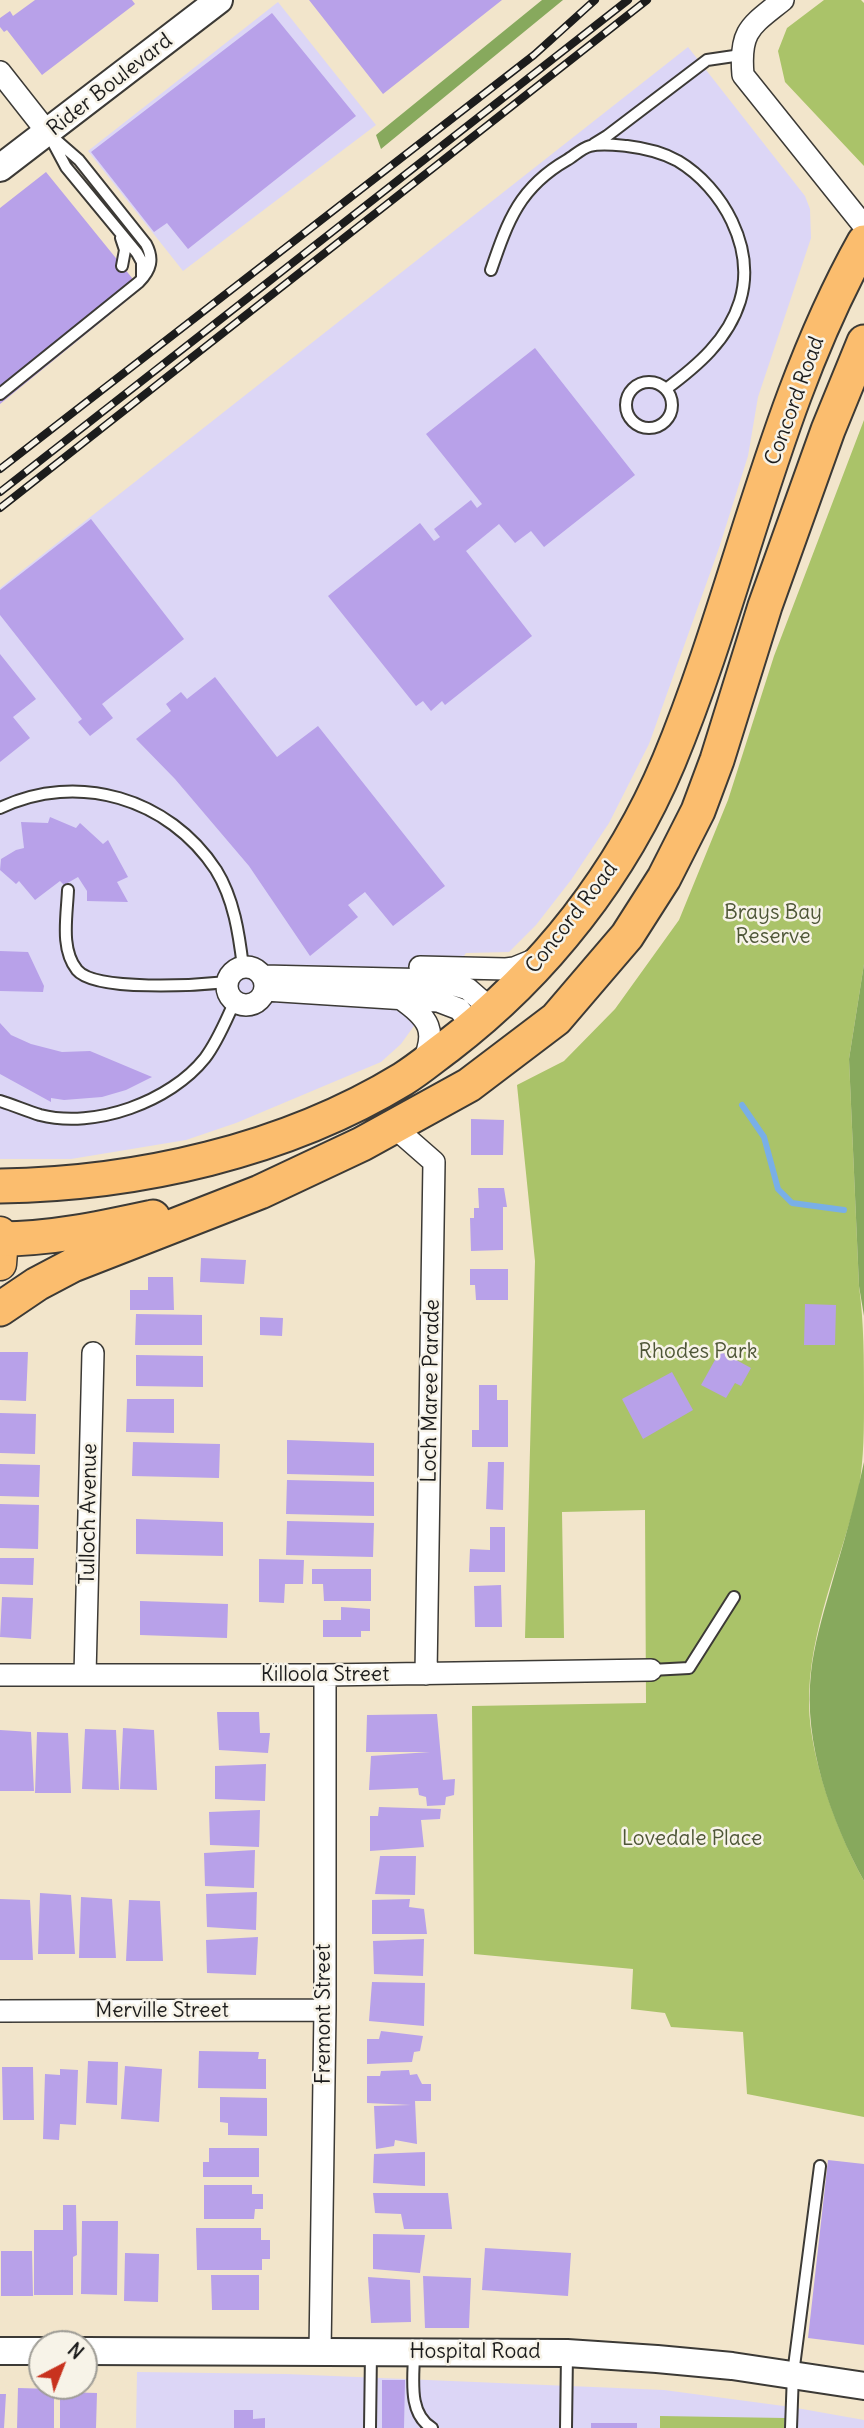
<!DOCTYPE html>
<html>
<head>
<meta charset="utf-8">
<style>
  body { margin:0 }
  #map { position:relative; width:864px; height:2428px; overflow:hidden; background:#f2e5cb; font-family:Delius,sans-serif }
  canvas { display:block }
  .north { position:absolute; left:28px; top:2330px; width:70px; height:70px; box-sizing:border-box; background:#f7f3e8; border:2px solid #9f9d96; border-radius:50%; rotate:42deg; font-size:19px; font-weight:700; line-height:28px; text-align:center; color:#1c1c1c }
  .north::after { content:''; display:block; margin:auto; width:24px; height:32px; background:#c8321e; clip-path:polygon(50% 0,100% 100%,50% 72%,0 100%) }
</style>
</head>
<body>
<div id="map">
<canvas width="864" height="2428"></canvas>
<div class="north">N</div>
</div>
<script>
const c = document.querySelector('canvas').getContext('2d');
c.lineJoin = 'round';
function paint(path, color) {
  c.fillStyle = color;
  c.fill(path, 'evenodd');
}
function stroke(path, color, width, dash) {
  c.strokeStyle = color;
  c.lineWidth = width;
  c.lineCap = dash ? 'butt' : 'round';
  c.setLineDash(dash || []);
  c.stroke(path);
}
function label(font, color, halo, rows, align = 'center') {
  c.font = font + ' Delius,sans-serif';
  c.lineWidth = 5;
  c.setLineDash([]);
  c.textBaseline = 'middle';
  c.strokeStyle = halo;
  c.fillStyle = color;
  for (const [text, x, y, turn = 0] of rows) {
    c.save();
    c.translate(x, y);
    c.rotate((+turn || 0) * Math.PI / 180);
    c.textAlign = isNaN(turn) ? turn : align;
    if (halo) c.strokeText(text, 0, 0);
    c.fillText(text, 0, 0);
    c.restore();
  }
}
paint(new Path2D(`
  M 278,2 L 376,125 L 183,271 L 88,151 Z
  M 688,47 L 805,196 L 810,209 L 811,238 L 758,397 L 748,456 L 719,548 L 649,744 L 609,823 L 571,880 L 536,925 L 509,952 L 466,953 L 401,1044 L 381,1062 L 236,1123 L 186,1140 L 71,1159 L 0,1159 L 0,588 Z
  M 137,2372 L 286,2374 L 664,2390 L 791,2407 L 864,2420 L 864,2428 L 136,2428 Z`), '#dcd6f6');
paint(new Path2D(`
  M 824,0 L 861,0 L 864,3 L 864,166 L 785,82 L 778,51 L 787,28 Z
  M 864,420 L 864,964 L 849,1059 L 859,1286 C 864,1323 864,1360 864,1398 C 864,1428 864,1458 859,1487 C 842,1559 808,1631 809,1705 C 810,1760 838,1833 864,1881 L 864,2117 L 747,2094 L 743,2032 L 671,2027 L 665,2013 L 631,2009 L 633,1969 L 474,1954 L 472,1706 L 646,1703 L 645,1510 L 562,1512 L 564,1638 L 525,1638 L 535,1261 L 517,1085 L 564,1061 L 615,1009 L 679,920 L 728,800 L 774,656 Z
  M 660,2416 L 785,2418 L 784,2428 L 660,2428 Z`), '#aac369');
paint(new Path2D(`
  M 542,0 L 563,0 L 381,149 L 376,135 Z
  M 864,964 L 864,1316 L 859,1286 L 849,1059 Z
  M 864,1462 L 864,1881 C 831,1820 803,1743 811,1673 C 814,1645 822,1618 830,1590 C 842,1548 855,1505 864,1462 Z`), '#87a95d');
stroke(new Path2D(`
  M 742,1105 L 764,1137 L 778,1189 L 792,1203 L 844,1210`), '#79afe7', 6);
paint(new Path2D(`
  M 35,0 L 132,0 L 135,4 L 42,75 L 7,30 L 4,32 L 0,27 L 0,18 L 10,11 L 13,16 Z
  M 309,0 L 502,0 L 383,94 Z
  M 272,13 L 356,116 L 188,249 L 167,223 L 154,232 L 91,152 Z
  M 46,172 L 141,289 L 0,404 L 0,208 Z
  M 535,348 L 635,475 L 544,547 L 531,531 L 515,543 L 499,524 L 466,551 L 532,636 L 445,705 L 442,701 L 431,711 L 423,701 L 416,706 L 328,596 L 420,523 L 434,541 L 440,537 L 434,529 L 471,500 L 477,508 L 482,504 L 426,434 Z
  M 91,519 L 184,639 L 102,704 L 113,718 L 90,736 L 78,722 L 82,719 L 0,615 L 0,590 Z
  M 0,654 L 36,699 L 13,717 L 30,738 L 0,762 Z
  M 215,677 L 277,757 L 318,726 L 445,886 L 393,926 L 365,892 L 348,905 L 358,917 L 310,956 L 249,866 L 175,779 L 136,739 L 171,711 L 166,704 L 181,692 L 187,699 Z
  M 50,817 L 76,828 L 80,823 L 103,844 L 108,840 L 128,877 L 117,882 L 128,902 L 87,901 L 87,891 L 78,877 L 64,885 L 60,881 L 35,900 L 19,881 L 16,884 L 0,870 L 1,859 L 16,850 L 24,848 L 21,822 L 48,823 Z
  M 0,951 L 28,952 L 44,986 L 43,992 L 0,991 Z
  M 0,1023 L 11,1035 L 31,1044 L 62,1052 L 90,1051 L 152,1077 L 126,1090 L 102,1097 L 64,1100 L 51,1098 L 51,1102 L 0,1074 Z
  M 471,1119 L 504,1120 L 503,1155 L 471,1155 Z
  M 478,1188 L 504,1188 L 507,1207 L 503,1207 L 503,1250 L 471,1251 L 470,1218 L 474,1218 L 474,1208 L 479,1208 Z
  M 201,1258 L 246,1260 L 244,1284 L 200,1282 Z
  M 470,1269 L 508,1269 L 508,1300 L 476,1300 L 475,1285 L 470,1285 Z
  M 148,1277 L 173,1277 L 174,1310 L 130,1310 L 130,1290 L 148,1290 Z
  M 805,1304 L 836,1305 L 835,1345 L 804,1345 Z
  M 136,1314 L 202,1315 L 202,1345 L 135,1345 Z
  M 260,1317 L 283,1318 L 282,1336 L 260,1335 Z
  M 720,1351 L 751,1368 L 741,1386 L 735,1383 L 726,1398 L 701,1385 Z
  M 0,1352 L 28,1352 L 26,1401 L 0,1400 Z
  M 136,1355 L 203,1356 L 203,1387 L 136,1386 Z
  M 672,1372 L 693,1410 L 643,1439 L 622,1399 Z
  M 479,1385 L 497,1385 L 497,1400 L 508,1400 L 508,1447 L 472,1447 L 472,1430 L 479,1430 Z
  M 127,1399 L 174,1399 L 174,1433 L 126,1432 Z
  M 0,1413 L 36,1414 L 35,1454 L 0,1453 Z
  M 287,1440 L 374,1443 L 374,1476 L 287,1474 Z
  M 133,1442 L 220,1444 L 219,1478 L 132,1476 Z
  M 488,1462 L 504,1462 L 503,1510 L 486,1509 Z
  M 0,1464 L 40,1465 L 39,1497 L 0,1496 Z
  M 287,1480 L 374,1482 L 374,1516 L 286,1514 Z
  M 0,1504 L 39,1505 L 38,1549 L 0,1548 Z
  M 136,1519 L 223,1522 L 223,1556 L 136,1554 Z
  M 287,1521 L 374,1523 L 373,1557 L 286,1555 Z
  M 490,1527 L 505,1527 L 505,1572 L 469,1572 L 470,1549 L 490,1550 Z
  M 0,1558 L 34,1558 L 33,1585 L 0,1584 Z
  M 259,1559 L 304,1560 L 303,1584 L 285,1584 L 284,1603 L 259,1602 Z
  M 312,1569 L 371,1569 L 371,1601 L 324,1601 L 323,1584 L 312,1584 Z
  M 501,1585 L 502,1627 L 475,1627 L 474,1586 Z
  M 2,1597 L 33,1598 L 31,1639 L 0,1637 Z
  M 140,1601 L 228,1604 L 227,1638 L 140,1635 Z
  M 341,1607 L 370,1609 L 370,1631 L 361,1631 L 361,1637 L 323,1637 L 323,1620 L 341,1620 Z
  M 217,1712 L 259,1712 L 260,1733 L 270,1733 L 268,1753 L 219,1750 Z
  M 437,1714 L 443,1780 L 455,1779 L 454,1795 L 446,1797 L 445,1805 L 427,1806 L 426,1797 L 419,1795 L 418,1788 L 369,1790 L 371,1756 L 430,1752 L 366,1752 L 367,1715 Z
  M 123,1728 L 154,1730 L 157,1790 L 120,1789 Z
  M 85,1729 L 116,1730 L 119,1790 L 82,1789 Z
  M 0,1730 L 31,1732 L 34,1791 L 0,1791 Z
  M 37,1732 L 68,1733 L 71,1793 L 35,1793 Z
  M 266,1764 L 265,1801 L 215,1799 L 215,1766 Z
  M 379,1807 L 441,1809 L 440,1819 L 421,1820 L 424,1847 L 370,1851 L 370,1816 L 378,1816 Z
  M 260,1810 L 259,1847 L 210,1845 L 209,1812 Z
  M 255,1850 L 254,1888 L 205,1886 L 204,1853 Z
  M 380,1856 L 416,1856 L 415,1895 L 375,1894 Z
  M 257,1892 L 256,1930 L 207,1927 L 206,1894 Z
  M 40,1893 L 71,1895 L 75,1954 L 38,1954 Z
  M 81,1897 L 112,1899 L 116,1958 L 79,1958 Z
  M 0,1899 L 30,1900 L 33,1960 L 0,1960 Z
  M 410,1899 L 409,1907 L 424,1909 L 427,1934 L 372,1934 L 372,1900 Z
  M 129,1900 L 160,1901 L 163,1961 L 126,1961 Z
  M 258,1937 L 256,1975 L 207,1973 L 206,1940 Z
  M 424,1939 L 423,1976 L 374,1974 L 373,1941 Z
  M 372,1982 L 425,1983 L 424,2026 L 369,2021 Z
  M 381,2031 L 423,2036 L 420,2051 L 414,2052 L 412,2062 L 367,2064 L 367,2039 L 379,2039 Z
  M 199,2051 L 259,2052 L 258,2059 L 266,2059 L 266,2089 L 198,2088 Z
  M 88,2061 L 118,2062 L 117,2105 L 86,2103 Z
  M 125,2066 L 162,2069 L 159,2122 L 121,2119 Z
  M 2,2067 L 33,2067 L 34,2120 L 3,2120 Z
  M 60,2069 L 78,2070 L 76,2125 L 60,2124 L 59,2140 L 43,2139 L 45,2074 L 60,2075 Z
  M 409,2070 L 410,2075 L 417,2074 L 422,2084 L 431,2084 L 431,2101 L 415,2101 L 417,2144 L 395,2140 L 394,2146 L 376,2149 L 374,2106 L 411,2105 L 367,2103 L 367,2076 L 380,2076 L 381,2071 Z
  M 220,2097 L 267,2098 L 267,2136 L 228,2135 L 228,2123 L 220,2122 Z
  M 209,2148 L 259,2148 L 259,2177 L 203,2177 L 203,2162 L 209,2162 Z
  M 425,2152 L 425,2186 L 373,2183 L 374,2154 Z
  M 828,2160 L 864,2164 L 864,2345 L 808,2338 Z
  M 204,2185 L 252,2185 L 252,2194 L 263,2194 L 263,2209 L 255,2209 L 254,2219 L 204,2219 Z
  M 373,2193 L 448,2193 L 452,2229 L 404,2229 L 401,2214 L 375,2213 Z
  M 63,2205 L 76,2205 L 77,2255 L 73,2257 L 73,2295 L 34,2295 L 34,2230 L 63,2230 Z
  M 82,2221 L 118,2221 L 117,2295 L 81,2294 Z
  M 196,2228 L 261,2228 L 261,2240 L 270,2240 L 270,2259 L 262,2259 L 262,2270 L 197,2270 Z
  M 373,2234 L 425,2235 L 420,2273 L 373,2269 Z
  M 485,2248 L 571,2253 L 568,2296 L 482,2290 Z
  M 1,2251 L 32,2251 L 33,2296 L 1,2296 Z
  M 125,2253 L 159,2254 L 158,2302 L 124,2301 Z
  M 211,2275 L 259,2275 L 259,2310 L 212,2310 Z
  M 423,2276 L 471,2278 L 469,2328 L 425,2328 Z
  M 368,2277 L 410,2280 L 411,2322 L 371,2323 Z
  M 382,2380 L 405,2380 L 404,2428 L 382,2428 Z
  M 18,2388 L 54,2389 L 54,2428 L 17,2428 Z
  M 60,2392 L 97,2393 L 96,2428 L 60,2428 Z
  M 0,2394 L 6,2394 L 4,2428 L 0,2428 Z
  M 234,2410 L 253,2410 L 253,2419 L 265,2418 L 265,2428 L 234,2428 Z
  M 591,2423 L 637,2423 L 637,2428 L 591,2428 Z`), '#b8a1e9');
const service = new Path2D(`
  M 51,139 L 66,167 L 137,253 L 142,262 L 142,277
  M 594,144 L 607,136 L 707,60 L 741,55
  M 121,238 L 125,250 L 122,266
  M 491,270 C 508,220 520,187 567,160 C 574,156 582,148 590,146 C 601,143 616,145 627,146 C 644,148 662,152 678,161 C 723,188 756,248 740,301 C 728,340 697,366 666,389
  M626 405a23 23 0 1 1 46 0a23 23 0 1 1-46 0Z
  M 0,394 L 139,282 C 151,270 154,259 146,244 L 79,160 L 48,133
  M 0,808 C 77,771 169,798 216,870 C 234,899 239,934 243,967
  M 68,890 C 67,916 60,949 77,970 C 95,992 199,985 228,982
  M 0,1101 C 13,1105 27,1111 40,1115 C 95,1129 170,1102 205,1058 C 218,1041 226,1020 235,1001
  M 651,1670 L 689,1668 L 734,1597
  M 414,2352 C 414,2377 407,2413 432,2428
  M 370,2428 L 371,2352
  M 566,2428 L 567,2354
  M 791,2428 L 793,2374 L 820,2166`);
const minor = new Path2D(`
  M 783,0 C 751,26 739,30 743,75 L 864,226
  M 0,72 L 48,133
  M 420,967 L 506,969 L 514,968 L 536,959
  M227 986a19 19 0 1 1 38 0a19 19 0 1 1-38 0Z
  M 263,976 L 437,980 L 468,989 L 492,1010
  M 265,990 L 438,1001 L 459,1009 L 473,1026
  M 400,998 C 429,1018 438,1031 422,1064
  M 394,1127 L 434,1162 L 426,1674
  M 0,1675 L 325,1675 L 651,1670
  M 85,1675 L 93,1353
  M 0,2011 L 325,2010
  M 320,2352 L 325,2010 L 325,1675`);
const tertiary = new Path2D(`
  M 0,168 L 219,0
  M 0,2351 L 42,2351
  M 84,2351 L 567,2353 L 657,2359 L 732,2366 L 864,2386`);
const primary = new Path2D(`
  M 0,1233 L 2,1239 L 0,1264`);
const trunk = new Path2D(`
  M 0,1186 C 137,1184 285,1151 403,1079 C 419,1069 433,1057 448,1046 C 545,972 622,873 669,761 C 740,590 773,404 864,242
  M 0,1239 C 52,1239 102,1228 153,1217
  M 0,1309 L 37,1284 L 73,1265 L 260,1192 L 362,1144 L 469,1085 L 556,1019 L 627,936 L 664,878 L 698,811 L 717,760 L 765,606 L 828,430 L 864,342`);
stroke(service, '#3c3a36', 14);
stroke(minor, '#3c3a36', 24);
stroke(tertiary, '#3c3a36', 30);
stroke(primary, '#3c3a36', 35);
stroke(trunk, '#3c3a36', 37);
stroke(service, '#fff', 10);
stroke(minor, '#fff', 21);
stroke(tertiary, '#fff', 26);
stroke(primary, '#fbbd6e', 32);
stroke(trunk, '#fbbd6e', 33);
const rail = new Path2D(`
  M 0,469 L 534,55 L 595,0
  M 0,492 L 628,0
  M 0,508 L 647,0`);
stroke(rail, '#1c1c1c', 8);
stroke(rail, '#f7f3e8', 5, [16]);
label('21px', '#1c1c1c', '#f7f3e8', [
  ["Rider Boulevard",110,85,-38],
  ["Concord Road",795,401,-70],
  ["Concord Road",572,918,-52],
  ["Loch Maree Parade",431,1391,-89],
  ["Tulloch Avenue",89,1514,-89],
  ["Killoola Street",325,1675],
  ["Merville Street",162,2011],
  ["Fremont Street",324,2014,-90],
  ["Hospital Road",475,2352]
]);
label('21px', '#4e5637', '#f7f3e8', [
  ["Brays Bay",773,913],
  ["Reserve",773,937],
  ["Rhodes Park",698,1352],
  ["Lovedale Place",692,1839]
]);
</script>
</body>
</html>
